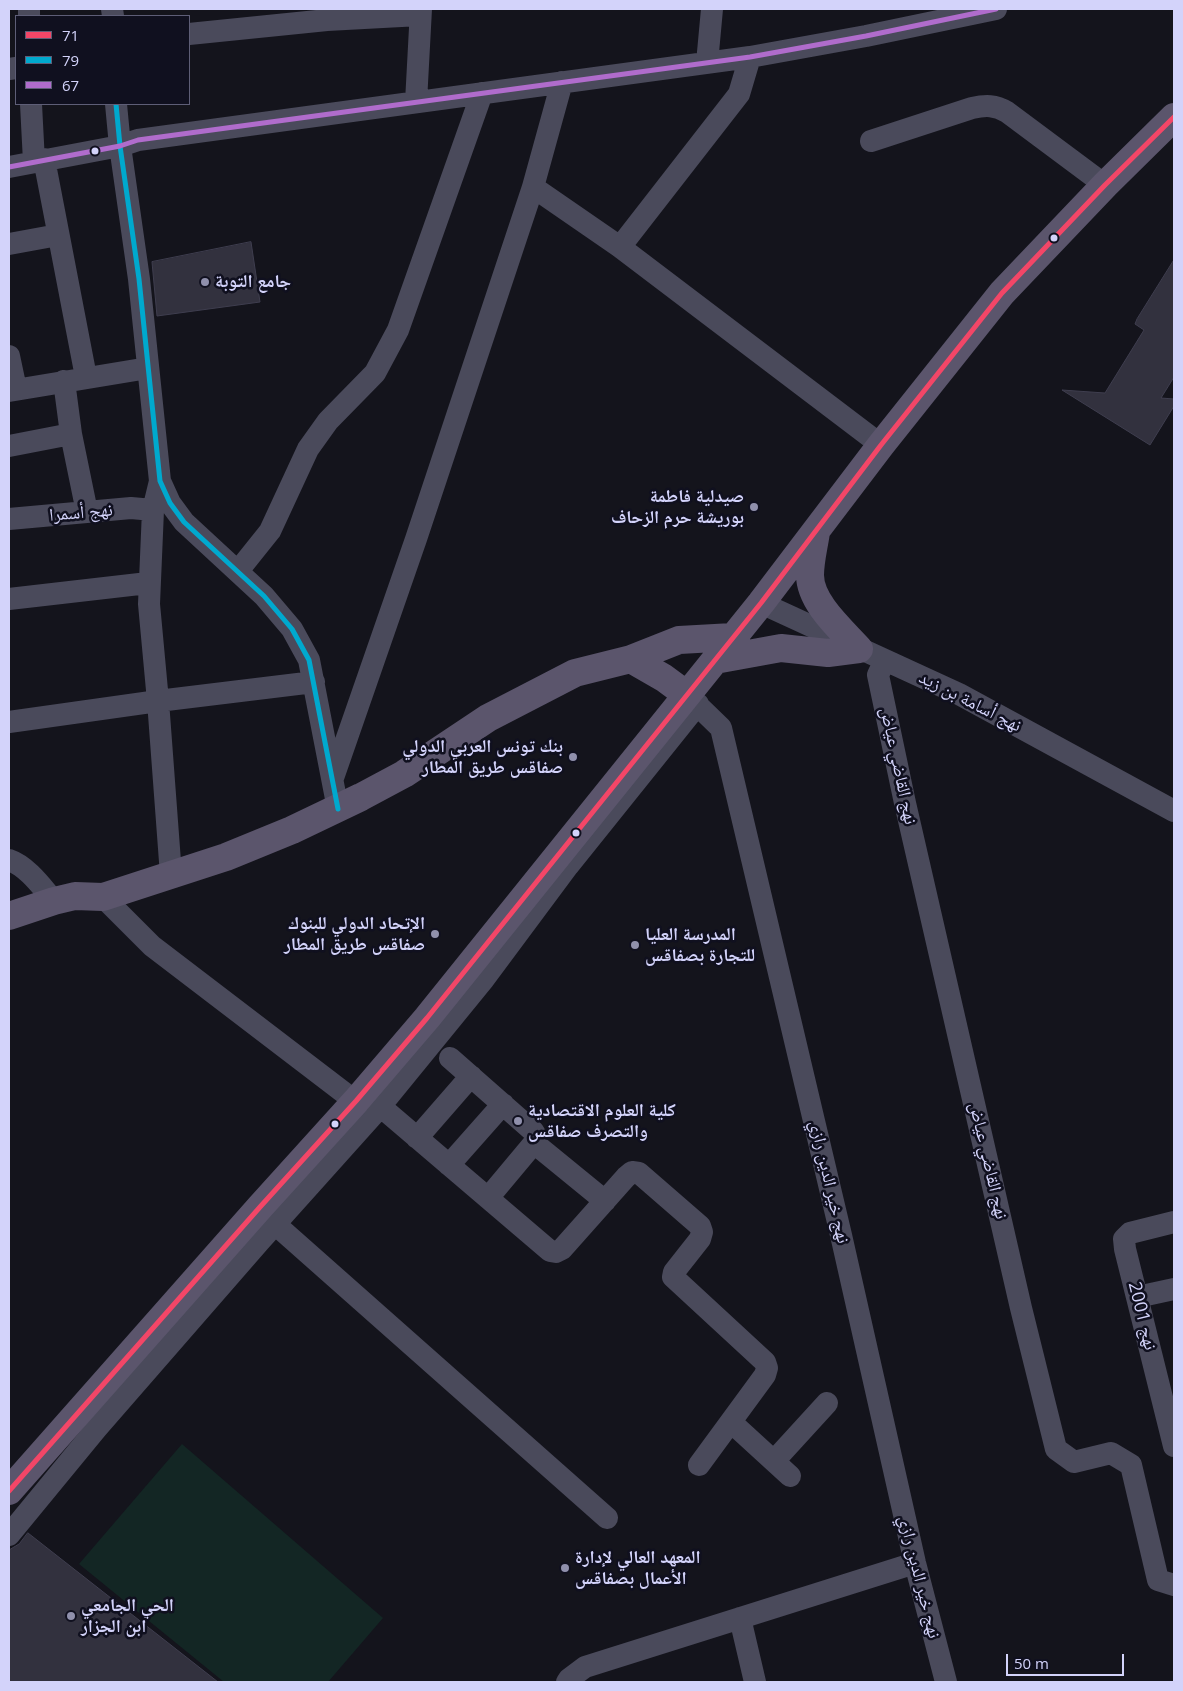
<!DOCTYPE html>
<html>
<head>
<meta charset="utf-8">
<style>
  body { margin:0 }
  #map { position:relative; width:1183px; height:1691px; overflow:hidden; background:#14141c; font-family:"Open Sans",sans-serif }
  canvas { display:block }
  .frame { position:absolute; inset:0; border:10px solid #d3d3fa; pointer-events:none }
  .legend { position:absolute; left:15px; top:15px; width:175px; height:90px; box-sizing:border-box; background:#10101f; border:1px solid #5e5e77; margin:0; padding:6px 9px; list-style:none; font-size:15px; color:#d3d3fa }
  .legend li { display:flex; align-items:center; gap:10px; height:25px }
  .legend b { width:25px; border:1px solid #5e5e77 }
  .scale { position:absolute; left:1006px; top:1654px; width:118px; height:22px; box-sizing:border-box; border:2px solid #d3d3fa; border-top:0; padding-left:6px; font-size:15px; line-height:18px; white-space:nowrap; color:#d3d3fa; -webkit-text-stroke:4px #10101f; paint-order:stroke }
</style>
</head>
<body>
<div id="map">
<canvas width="1183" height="1691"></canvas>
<div class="frame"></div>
<ul class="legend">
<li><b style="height:6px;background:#f34667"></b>71</li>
<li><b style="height:6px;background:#00a9ce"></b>79</li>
<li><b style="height:6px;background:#b06ccc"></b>67</li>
</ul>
<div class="scale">50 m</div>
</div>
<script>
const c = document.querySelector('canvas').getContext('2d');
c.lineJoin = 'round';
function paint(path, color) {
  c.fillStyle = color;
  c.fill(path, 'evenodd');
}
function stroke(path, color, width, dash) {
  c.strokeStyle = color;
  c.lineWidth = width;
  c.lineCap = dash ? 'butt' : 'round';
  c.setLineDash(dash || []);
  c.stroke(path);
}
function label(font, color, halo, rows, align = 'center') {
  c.font = font + ' "Open Sans","Noto Naskh Arabic",sans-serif';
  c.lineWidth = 5;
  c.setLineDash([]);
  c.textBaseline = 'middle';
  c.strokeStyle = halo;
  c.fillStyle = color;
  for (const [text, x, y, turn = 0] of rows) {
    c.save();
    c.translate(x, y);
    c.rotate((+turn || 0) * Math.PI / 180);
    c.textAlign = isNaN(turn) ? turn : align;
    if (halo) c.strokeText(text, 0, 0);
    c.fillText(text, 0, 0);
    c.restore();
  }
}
paint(new Path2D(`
  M 182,1444 L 383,1618 L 328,1682 L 224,1682 L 79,1564 Z`), '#132624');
const building = new Path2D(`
  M 251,242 L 260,302 L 157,316 L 152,262 Z
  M 1174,260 L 1174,377 L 1161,398 L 1174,399 L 1174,406 L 1150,445 L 1062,390 L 1105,393 L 1144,330 L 1135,324 L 1137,319 Z
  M 28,1533 L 218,1682 L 9,1682 L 9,1550 L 19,1544 Z`);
paint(building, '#32313e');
stroke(building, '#3f3e4f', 1);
stroke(new Path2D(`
  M 112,9 L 113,16
  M 29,16 L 29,9
  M 189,34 L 327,20 L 420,15
  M 707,63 L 712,9
  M 9,69 L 16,68
  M 416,102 L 421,9
  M 31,104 L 34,162
  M 116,104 L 120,146 L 139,279 L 160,481 L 170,503 L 184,522 L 264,596 L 292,629 L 309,660 L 338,809
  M 871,141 L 972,108 C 986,105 995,105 1007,112 L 1105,185
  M 44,159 L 86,377
  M 9,167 L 120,146 L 138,140 L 750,57 L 866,36 L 996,9
  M 533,187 L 620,247 L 881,445
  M 9,244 L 58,235
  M 620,247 L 739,94 L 750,57
  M 9,356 L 16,389
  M 64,381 L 71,434 L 87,512
  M 9,391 L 148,368
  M 9,446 L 71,434
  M 160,481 L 153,510 L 149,604 L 158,701 L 171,875
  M 9,519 L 131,508 L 153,510
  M 238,571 L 270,531 L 308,449 L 328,421 L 375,373 L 398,330 L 482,93
  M 9,599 L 148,583
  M 761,603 L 959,694 L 1174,811
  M 885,660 L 878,675 L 905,803 L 1021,1308 L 1056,1449 L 1074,1462 L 1111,1453 L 1131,1465 L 1158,1580 L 1174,1585
  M 687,695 L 721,728 L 841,1235 L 915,1563 L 946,1682
  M 9,722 L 158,701 L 314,682
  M 333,778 L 416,539 L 533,187 L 562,82
  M 9,860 C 27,866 42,887 54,901
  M 103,897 L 152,946 L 368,1111
  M 450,1058 L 533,1131 L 536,1136 L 534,1143 L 488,1198
  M 380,1106 L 550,1251 L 556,1252 L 562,1249 L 626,1177 L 632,1172 L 639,1173 L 700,1226 L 702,1232 L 700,1239 L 674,1272 L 673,1277 L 765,1362 L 767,1368 L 765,1375 L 699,1465
  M 417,1138 L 471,1076
  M 534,1143 L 605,1201
  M 449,1165 L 503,1104
  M 1174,1222 L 1130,1233 L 1124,1239 L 1125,1249 L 1174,1446
  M 275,1224 L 607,1518
  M 1137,1297 L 1174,1289
  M 731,1422 L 790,1476
  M 774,1461 L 827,1403
  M 9,1535 L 97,1428 L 259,1242 L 373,1115 L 484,979 L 568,866 L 698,704
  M 740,1618 L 755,1682
  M 567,1682 L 569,1679 L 585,1667 L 915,1563`), '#4a4a5b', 22);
stroke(new Path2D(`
  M 816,532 C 814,546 810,561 810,575 C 810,603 842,630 859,649
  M 631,659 L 664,678 L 687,695
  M 715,660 L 781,648 L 828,653 L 859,649
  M 9,916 L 54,901 L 75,896 L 103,897 L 226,857 L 292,830 L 361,797 L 404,774 L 488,718 L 575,673 L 631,659 L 679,640 L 733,637
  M 9,1491 L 260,1207 L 356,1101 L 427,1018 L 761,603 L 881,445 L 1002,293 L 1105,185 L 1174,117`), '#5b556c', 28);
stroke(new Path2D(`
  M 9,1491 L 260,1207 L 356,1101 L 427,1018 L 761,603 L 881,445 L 1002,293 L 1105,185 L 1174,117`), '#f34667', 5);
stroke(new Path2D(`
  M 116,104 L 120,146 L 139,279 L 160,481 L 170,503 L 184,522 L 264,596 L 292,629 L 309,660 L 338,809`), '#00a9ce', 5);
stroke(new Path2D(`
  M 9,167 L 120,146 L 138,140 L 750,57 L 866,36 L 996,9`), '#b06ccc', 5);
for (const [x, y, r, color] of [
  [95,151,4.5,"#d3d3fa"],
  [1054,238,4.5,"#d3d3fa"],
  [205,282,5,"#9090ac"],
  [754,507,5,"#9090ac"],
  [573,757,5,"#9090ac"],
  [576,833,4.5,"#d3d3fa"],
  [435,934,5,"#9090ac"],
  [635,945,5,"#9090ac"],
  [518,1121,5,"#9090ac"],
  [335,1124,4.5,"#d3d3fa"],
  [565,1568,5,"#9090ac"],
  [71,1616,5,"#9090ac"]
]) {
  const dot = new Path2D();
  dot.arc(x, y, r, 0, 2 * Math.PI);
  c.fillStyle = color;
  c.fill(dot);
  stroke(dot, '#10101f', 2);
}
label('bold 18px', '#d3d3fa', '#10101f', [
  ["جامع التوبة",215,282],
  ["صيدلية فاطمة",744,497,"right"],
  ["بوريشة حرم الزحاف",744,518,"right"],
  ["بنك تونس العربي الدولي",563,747,"right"],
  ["صفاقس طريق المطار",563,768,"right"],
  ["الإتحاد الدولي للبنوك",425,924,"right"],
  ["صفاقس طريق المطار",425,945,"right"],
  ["المدرسة العليا",645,935],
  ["للتجارة بصفاقس",645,956],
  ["كلية العلوم الاقتصادية",528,1111],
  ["والتصرف صفاقس",528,1132],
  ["المعهد العالي لإدارة",575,1558],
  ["الأعمال بصفاقس",575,1579],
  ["الحي الجامعي",81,1606],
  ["ابن الجزار",81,1627]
], 'left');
label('18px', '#d3d3fa', '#10101f', [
  ["نهج أسمرا",81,513,-5],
  ["نهج أسامة بن زيد",970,702,27],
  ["نهج القاضي عياض",898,766,78],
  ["نهج القاضي عياض",988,1161,77],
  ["نهج خير الدين رازي",829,1182,77],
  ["نهج 2001",1142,1316,76],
  ["نهج خير الدين رازي",919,1577,76]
]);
</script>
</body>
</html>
